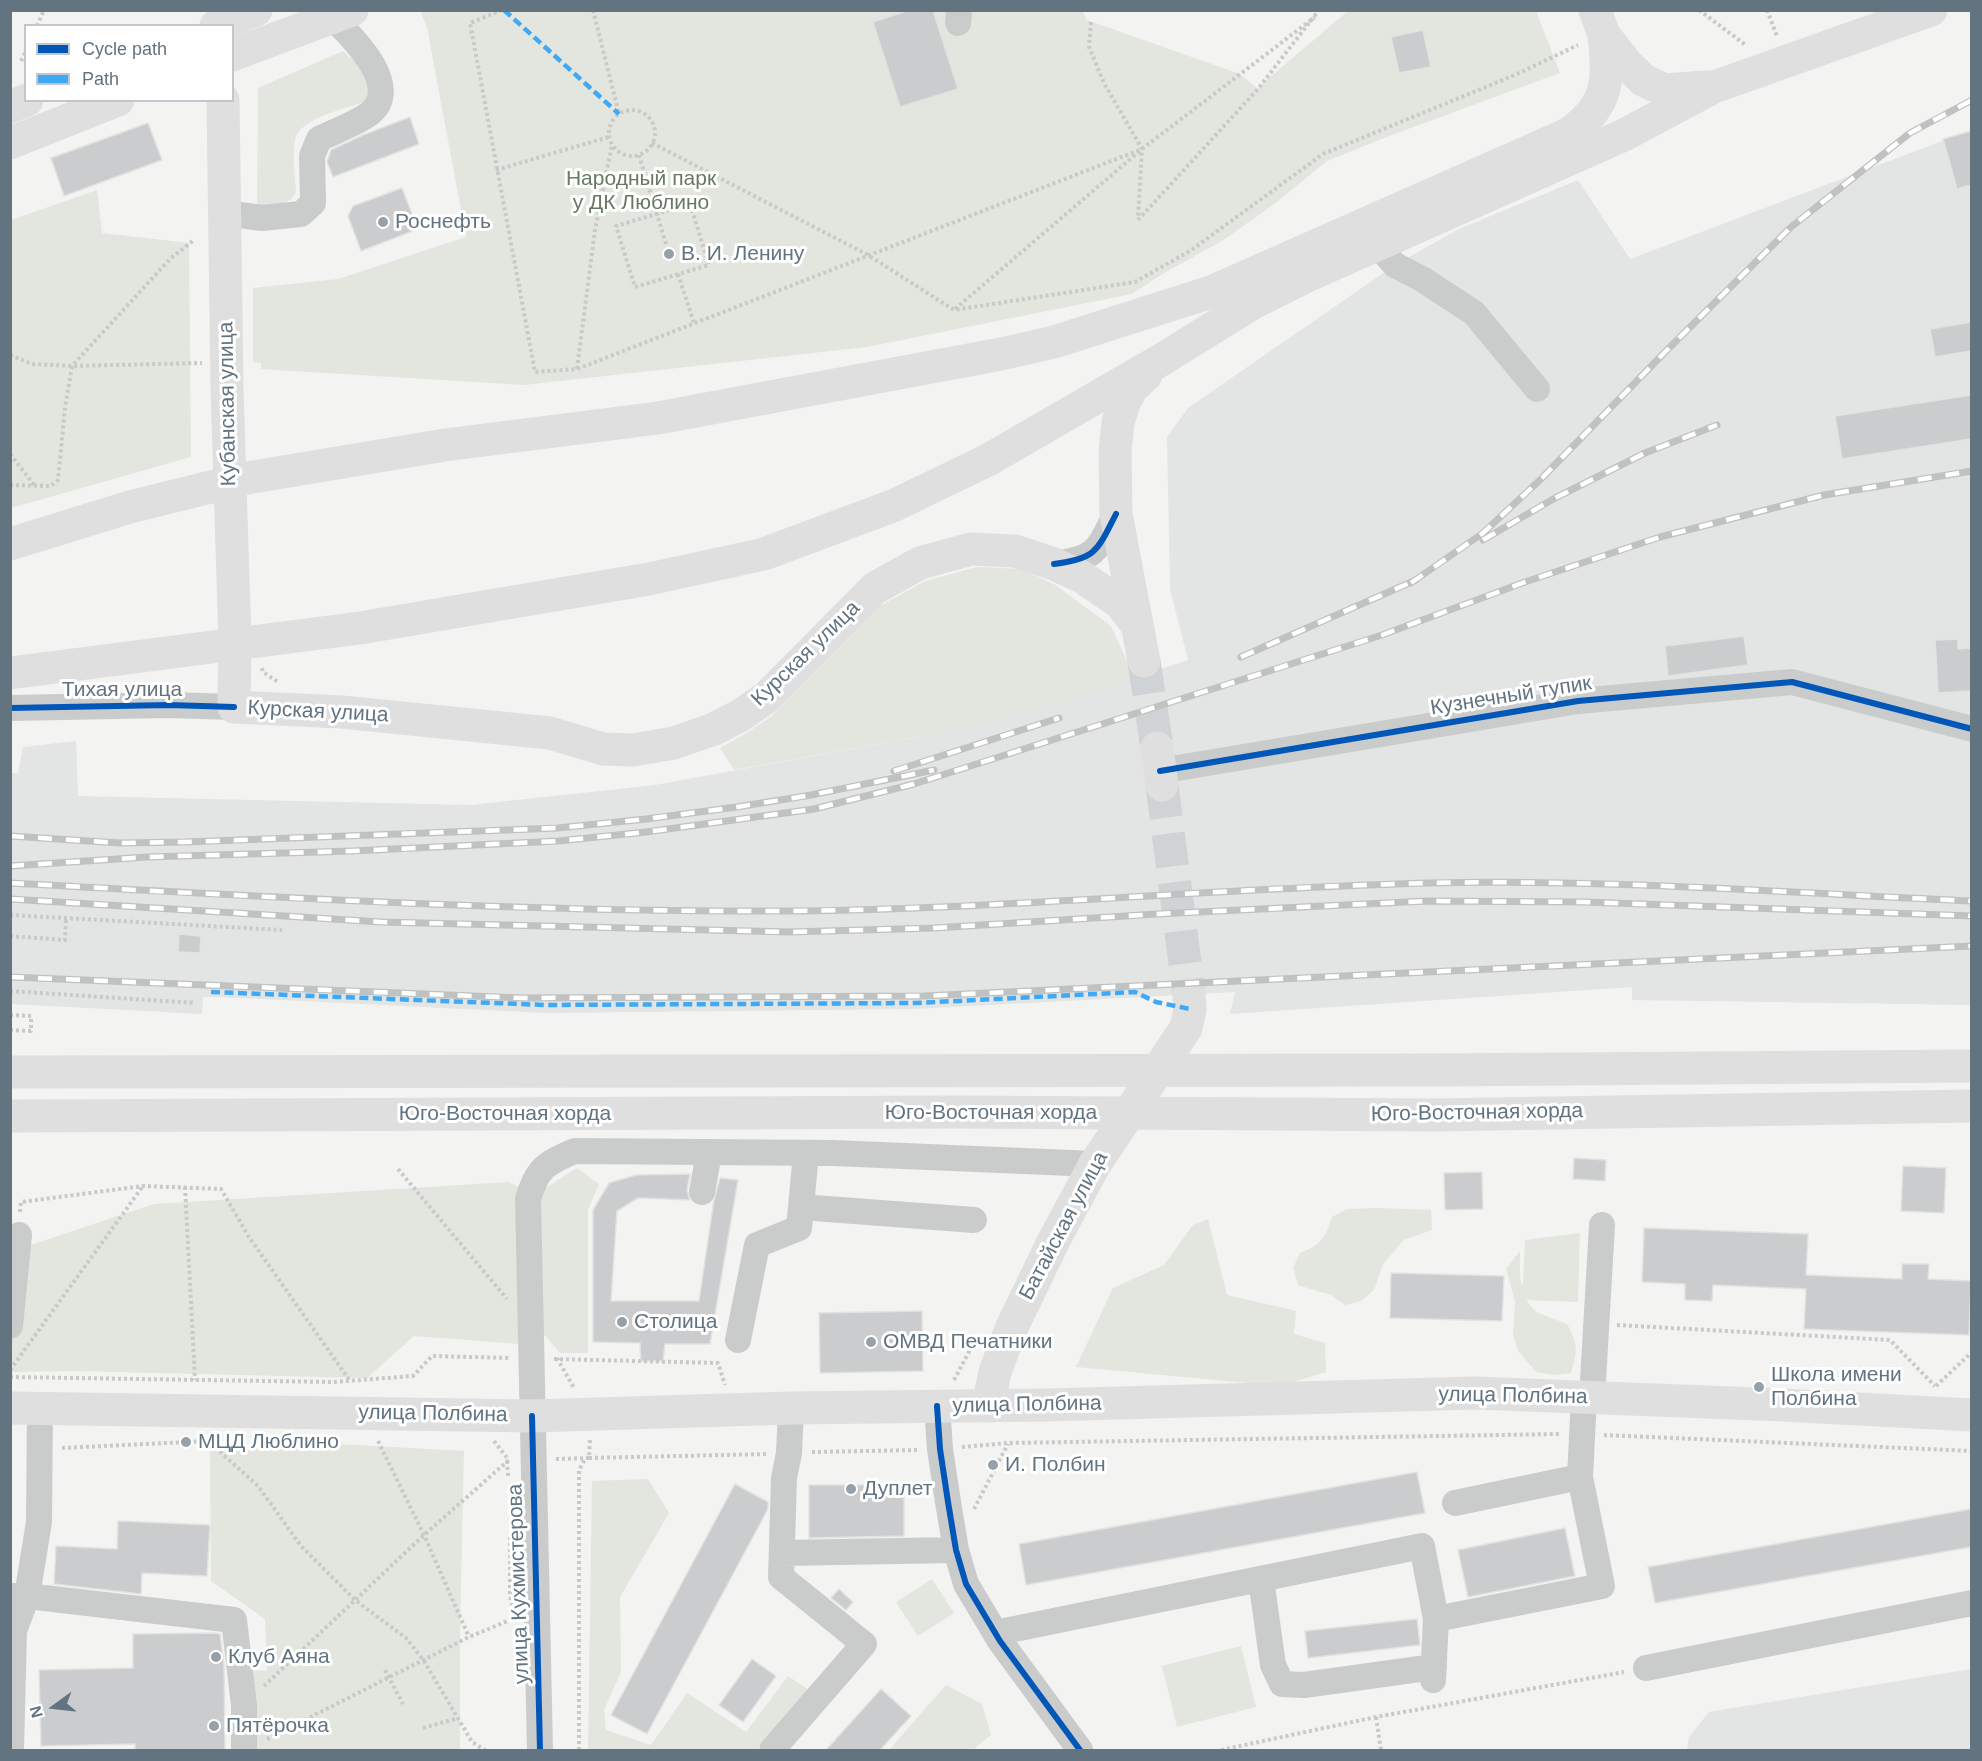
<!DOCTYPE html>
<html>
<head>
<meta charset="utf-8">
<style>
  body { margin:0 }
  #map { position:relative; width:1982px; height:1761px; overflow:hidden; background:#f3f3f1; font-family:Arial,sans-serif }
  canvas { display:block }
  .frame { position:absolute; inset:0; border:12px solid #637481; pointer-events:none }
  .legend { position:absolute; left:24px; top:24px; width:210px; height:78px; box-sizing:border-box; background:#fff; border:2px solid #c1c7cd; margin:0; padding:8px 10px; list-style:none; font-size:18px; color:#637481 }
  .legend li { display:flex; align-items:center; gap:12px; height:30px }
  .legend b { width:30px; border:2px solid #c1c7cd }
  .north { position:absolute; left:24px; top:1677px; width:60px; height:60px; -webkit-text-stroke:4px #fff; paint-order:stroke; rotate:255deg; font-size:16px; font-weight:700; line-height:24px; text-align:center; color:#637481 }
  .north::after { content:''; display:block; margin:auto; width:21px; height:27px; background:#637481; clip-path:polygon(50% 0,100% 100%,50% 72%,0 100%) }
</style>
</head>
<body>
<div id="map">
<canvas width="1982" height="1761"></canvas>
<div class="frame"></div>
<ul class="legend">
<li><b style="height:8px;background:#0057b8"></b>Cycle path</li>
<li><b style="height:8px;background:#3fa9f5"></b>Path</li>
</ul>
<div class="north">N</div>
</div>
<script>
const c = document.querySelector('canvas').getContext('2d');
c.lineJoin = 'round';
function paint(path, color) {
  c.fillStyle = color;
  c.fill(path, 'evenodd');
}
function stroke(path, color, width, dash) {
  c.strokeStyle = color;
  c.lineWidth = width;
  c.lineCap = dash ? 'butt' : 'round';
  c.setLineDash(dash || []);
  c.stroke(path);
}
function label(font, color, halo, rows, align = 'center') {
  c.font = font + ' Arial,sans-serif';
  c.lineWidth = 6;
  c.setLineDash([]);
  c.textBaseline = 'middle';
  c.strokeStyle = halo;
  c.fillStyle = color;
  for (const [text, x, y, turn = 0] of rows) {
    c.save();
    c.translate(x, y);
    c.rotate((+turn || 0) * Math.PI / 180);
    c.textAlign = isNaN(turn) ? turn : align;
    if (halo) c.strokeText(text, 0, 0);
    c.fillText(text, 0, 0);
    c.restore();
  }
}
paint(new Path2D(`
  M 1971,130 L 1971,1005 L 1632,1000 L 1632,987 L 1230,1014 L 1235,992 L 915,1009 L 545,1013 L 222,997 L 203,997 L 202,1014 L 11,1004 L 10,773 L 18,773 L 23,747 L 76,741 L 78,796 L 471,805 L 655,785 L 962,729 L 1052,705 L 1188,660 L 1170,589 L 1167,437 L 1188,408 L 1395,265 L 1459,229 L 1578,180 L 1630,259 Z
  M 1971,1669 L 1971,1750 L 1687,1750 L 1689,1737 L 1709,1712 Z`), '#e3e5e4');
paint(new Path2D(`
  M 428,11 L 1082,11 L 1087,20 L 1240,74 L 1258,89 L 1264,82 L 1348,11 L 1536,11 L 1560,73 L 1389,136 L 1327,161 L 1277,202 L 1222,241 L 1164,273 L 1132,294 L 867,347 L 524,385 L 261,369 L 261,363 L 253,362 L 253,288 L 338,279 L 466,237 L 427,27 L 421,13 Z
  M 343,51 L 370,75 L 367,101 C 348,108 299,118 295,140 C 292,154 295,177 296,192 C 289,207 272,206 257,208 L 258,88 Z
  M 97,190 L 102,233 L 189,243 L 191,457 L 11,508 L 11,220 Z
  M 977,567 L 1020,569 L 1054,584 L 1111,626 L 1135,678 L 1052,705 L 962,729 L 734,770 L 720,748 L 747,733 L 773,715 L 880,606 L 925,581 Z
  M 577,1168 L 599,1184 L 588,1210 L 588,1353 L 560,1353 L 540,1330 L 539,1192 Z
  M 509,1182 L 519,1187 L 519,1344 L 414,1336 L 367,1378 L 73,1371 L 11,1372 L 10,1246 L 25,1247 L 154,1204 Z
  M 1378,1208 L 1431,1210 L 1432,1230 L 1404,1240 L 1383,1264 L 1374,1290 L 1361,1301 L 1345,1305 L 1331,1295 L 1298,1285 L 1293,1268 L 1300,1253 C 1321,1245 1325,1238 1332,1217 L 1347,1209 Z
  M 1208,1219 L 1227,1295 L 1296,1311 L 1294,1334 L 1325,1343 L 1326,1372 L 1280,1386 L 1076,1367 L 1113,1288 L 1164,1265 L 1193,1225 Z
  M 1580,1233 L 1578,1302 L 1526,1300 L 1536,1312 L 1567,1324 C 1578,1343 1578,1352 1571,1373 L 1554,1375 L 1536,1372 L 1518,1351 L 1513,1335 L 1515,1301 L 1506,1269 L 1520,1251 L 1520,1279 L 1523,1286 L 1525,1240 Z
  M 338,1444 L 464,1451 L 460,1629 L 460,1750 L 247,1750 L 248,1670 L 267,1671 L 265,1619 L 211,1581 L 210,1448 Z
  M 648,1479 L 669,1513 L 620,1597 L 621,1672 L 604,1710 L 606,1730 L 651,1745 L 687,1693 L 746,1732 L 788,1676 L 809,1690 L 757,1750 L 588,1750 L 592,1481 Z
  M 932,1579 L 954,1613 L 918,1636 L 896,1602 Z
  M 1241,1646 L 1256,1707 L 1177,1727 L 1162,1666 Z
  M 946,1685 L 982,1704 L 991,1735 L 973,1750 L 889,1750 Z`), '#e2e6df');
const building = new Path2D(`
  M 909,10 L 933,10 L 958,89 L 900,107 L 873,22 Z
  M 1423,30 L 1431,67 L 1399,73 L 1391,37 Z
  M 410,117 L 419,144 L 333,177 L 327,162 L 331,150 L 363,135 Z
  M 148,123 L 162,160 L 64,196 L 51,158 Z
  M 1971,131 L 1971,185 L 1957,189 L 1943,139 Z
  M 402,188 L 418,229 L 361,251 L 348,216 L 353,206 Z
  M 1971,322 L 1971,351 L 1935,357 L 1930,329 Z
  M 1971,395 L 1971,439 L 1842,459 L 1835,416 Z
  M 1744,636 L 1748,665 L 1668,676 L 1665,646 Z
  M 1958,639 L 1958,649 L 1971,648 L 1971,691 L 1938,693 L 1935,640 Z
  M 179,934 L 201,936 L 200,953 L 178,952 Z
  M 1574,1158 L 1606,1160 L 1605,1181 L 1573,1179 Z
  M 1903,1166 L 1946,1168 L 1944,1213 L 1901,1211 Z
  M 1482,1172 L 1483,1209 L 1445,1210 L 1444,1173 Z
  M 690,1174 L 687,1190 L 690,1200 L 638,1198 L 617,1211 L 611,1301 L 699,1301 L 714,1200 L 720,1178 L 738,1180 L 710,1344 L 665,1344 L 663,1361 L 641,1361 L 640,1343 L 593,1342 L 593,1210 L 609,1183 L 636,1175 Z
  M 1644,1228 L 1808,1234 L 1806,1275 L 1902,1279 L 1902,1264 L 1929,1264 L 1928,1279 L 1971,1281 L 1969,1335 L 1804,1329 L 1806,1289 L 1713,1285 L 1712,1301 L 1685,1300 L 1685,1284 L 1642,1282 Z
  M 1391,1273 L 1504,1276 L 1502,1321 L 1390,1318 Z
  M 922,1311 L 923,1371 L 820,1373 L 819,1313 Z
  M 1417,1472 L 1425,1513 L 1026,1585 L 1019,1544 Z
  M 735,1484 L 768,1502 L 768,1509 L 647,1734 L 611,1715 Z
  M 809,1485 L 904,1485 L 904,1536 L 809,1538 Z
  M 1971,1509 L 1971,1547 L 1655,1603 L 1648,1567 Z
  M 118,1521 L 210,1525 L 207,1576 L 142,1573 L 141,1594 L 54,1584 L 56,1546 L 117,1549 Z
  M 1565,1528 L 1575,1576 L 1468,1597 L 1458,1550 Z
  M 839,1589 L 853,1602 L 846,1610 L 831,1598 Z
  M 1417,1619 L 1420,1645 L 1308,1658 L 1305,1631 Z
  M 212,1633 L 220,1634 L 224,1666 L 225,1750 L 135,1750 L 135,1744 L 41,1746 L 39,1670 L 133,1668 L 133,1634 Z
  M 752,1659 L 776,1676 L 743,1722 L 719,1705 Z
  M 881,1689 L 911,1716 L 880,1750 L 826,1750 Z`);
paint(building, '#cbcccd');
stroke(building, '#e2e2e1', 1.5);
stroke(new Path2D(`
  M 1144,661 L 1157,748
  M 1162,785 L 1189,994`), '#cfd3d5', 33, [33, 16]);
stroke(new Path2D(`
  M 502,10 L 470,23 L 535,372 L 577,369 L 1142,149
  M 593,10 L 619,114
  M 1699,10 L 1747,46
  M 1767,10 L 1777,36
  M 1091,22 L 1089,47 L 1104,83 L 1142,149 L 1138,219
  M 37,26 L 44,10
  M 21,61 L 26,51
  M609 133a23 23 0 1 1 46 0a23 23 0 1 1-46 0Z
  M 652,143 L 868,255 L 954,310 L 1135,282 L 1190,251 L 1323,154 L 1515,75 L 1578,45
  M 639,155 L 666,244
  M 496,170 L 609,137
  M 690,204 L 709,265 L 635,287 L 616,226 Z
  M 1138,220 L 1258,89 L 1319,10
  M 678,274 L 694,323
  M 955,309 L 1142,149 L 1315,17
  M 10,355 L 32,364 L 72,366 L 202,363
  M 577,369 L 595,230 L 612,145
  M 10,454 L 35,486
  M 10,485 L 51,486 L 58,480 L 65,408 L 72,366 L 170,259 L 194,240
  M 262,668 L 263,672 L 278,682
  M 10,915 L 282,930
  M 10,936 L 65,940 L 66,918
  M 10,991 L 195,1003
  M 10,1015 L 31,1016 L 31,1031 L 10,1030
  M 398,1169 L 507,1299
  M 185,1187 L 195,1380
  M 20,1212 L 21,1202 L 143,1186 L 221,1189 L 249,1237 L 350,1381
  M 1617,1325 L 1890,1340 L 1935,1386
  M 557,1358 L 574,1388
  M 554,1359 L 718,1363 L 725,1385
  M 10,1370 L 143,1186
  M 10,1377 L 333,1382 L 413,1376 L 432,1356 L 511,1358
  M 954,1380 L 976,1339
  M 1936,1386 L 1972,1352
  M 1604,1435 L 1972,1451
  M 378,1441 L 424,1535 L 469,1637
  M 494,1441 L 508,1459
  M 962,1447 L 1008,1443 L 1560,1434
  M 62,1448 L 208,1441 L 258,1486 L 301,1546 L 355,1600 L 406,1638 L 424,1661 L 472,1742 L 485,1750
  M 812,1452 L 919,1450
  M 589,1458 L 766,1454
  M 556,1459 L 589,1458 L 590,1439
  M 507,1461 L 508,1476
  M 974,1509 L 1008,1444
  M 510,1537 L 510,1596 L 512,1605
  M 385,1670 L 403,1704
  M 264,1686 L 424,1535 L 510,1459
  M 1376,1717 L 1381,1750
  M 423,1728 L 458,1718
  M 267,1739 L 469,1637 L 515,1618
  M 579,1750 L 579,1470 L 585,1459
  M 1221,1750 L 1376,1717 L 1624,1672`), '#c8c9c9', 4, [3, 3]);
stroke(new Path2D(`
  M 958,23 L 959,10
  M 225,213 L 262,218 L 301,214 L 313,203 L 312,156 L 319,139 C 335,131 355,124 369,114 C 404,87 352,37 333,18
  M 1376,244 L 1395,265 L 1422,279 L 1474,313 L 1537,389
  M 1054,564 C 1097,558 1097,551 1116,514
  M 10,708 L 169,705 L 234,707
  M 1160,771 L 1578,701 L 1792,682 L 1972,729
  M 806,1153 L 801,1207 L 974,1220
  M 702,1192 L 709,1153
  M 10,1326 L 19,1235
  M 738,1340 L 757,1245 L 799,1228 L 801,1207
  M 1592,1398 L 1602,1225
  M 937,1406 L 940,1449 L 948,1502 L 956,1550 L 966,1584 L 1000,1641 L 1080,1750
  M 1455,1503 L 1580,1477
  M 782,1553 L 956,1550
  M 1261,1579 L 1273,1665 L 1282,1684 L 1304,1685 L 1434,1667
  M 10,1596 L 27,1596 L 234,1620 L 244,1705 L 244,1750
  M 995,1633 L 1422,1546 L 1436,1619 L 1602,1586 L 1580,1477 L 1584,1397
  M 1646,1668 L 1972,1603
  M 1433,1680 L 1436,1619
  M 11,1750 L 14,1631 L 27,1596 L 39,1522 L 40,1407
  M 540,1750 L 528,1199 C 537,1169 545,1163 575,1151 L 833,1153 L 1095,1164
  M 772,1750 L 864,1644 L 781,1577 L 784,1478 L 789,1453 L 791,1408`), '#cacccc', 26);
stroke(new Path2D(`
  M 1595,10 L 1604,35 L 1627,64 L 1643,80 L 1664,90 L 1706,87
  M 216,26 L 256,10
  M 232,55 L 352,10
  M 223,100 L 227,388 L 235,640 L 234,707 L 342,712 L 550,733 L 603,749 L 633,750 L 674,743 L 714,729 L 741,715 L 767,697 L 875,588 L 920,563 L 971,549 L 1015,551 L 1054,564 L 1082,577 L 1120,603 L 1137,625
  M 10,107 L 27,100
  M 10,143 L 118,100
  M 10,544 L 130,507 L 247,478 L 445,445 L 658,418 L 1001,354 L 1054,342 L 1211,292 L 1568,134 C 1609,106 1609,81 1604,35
  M 1144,661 L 1116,514 L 1115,451 L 1118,422 L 1124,403 L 1132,388 L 1146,375
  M 10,673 L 360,628 L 649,579 L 764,554 L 895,505 L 988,460 L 1161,360 L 1253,303 L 1307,276 L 1624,135 L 1714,87 L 1931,10
  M 1157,748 L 1162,785
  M 10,1072 L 1433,1070 L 1972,1066
  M 10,1116 L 957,1112 L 1435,1115 L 1972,1106
  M 988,1406 L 995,1372 L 1011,1329 L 1053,1242 L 1095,1164 L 1186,1028 L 1190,1009 L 1189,994
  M 10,1408 L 532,1416 L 791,1408 L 1047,1405 L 1476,1393 L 1783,1405 L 1972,1415`), '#dfdfe0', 33);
const rail = new Path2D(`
  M 1483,540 L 1555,498 L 1645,453 L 1717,425
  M 1411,583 L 1483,533 L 1541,479 L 1667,350 L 1791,227 L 1910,133 L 1972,100
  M 1241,657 L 1416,580
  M 894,771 L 1059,718
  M 10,836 L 120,843 L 185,842 L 558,828 L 646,819 L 737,807 L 811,795 L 934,770
  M 10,866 L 147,857 L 353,851 L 558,841 L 646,832 L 814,809 L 914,784 L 1382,635 L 1525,582 L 1660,537 L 1824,495 L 1972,471
  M 10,883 C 266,897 523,912 779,911 C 996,910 1213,888 1430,883 C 1610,879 1791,893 1972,901
  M 10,899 L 381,922 L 790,932 L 935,928 L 1157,914 L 1427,901 L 1585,902 L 1972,916
  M 10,977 L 522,998 L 924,996 L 1972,946`);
stroke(rail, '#c0c1c1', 7);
stroke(rail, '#fff', 4.5, [14]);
stroke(new Path2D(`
  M 504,10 L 619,114
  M 211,992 L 546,1005 L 916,1003 L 1135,992 L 1156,1002 L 1190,1009`), '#3fa9f5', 4.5, [9, 4.5]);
stroke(new Path2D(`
  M 1054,564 C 1097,558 1097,551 1116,514
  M 10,708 L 169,705 L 234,707
  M 1160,771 L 1578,701 L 1792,682 L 1972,729
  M 937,1406 L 940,1449 L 948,1502 L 956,1550 L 966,1584 L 1000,1641 L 1080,1750
  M 532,1416 L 540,1750`), '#0057b8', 6);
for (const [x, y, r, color] of [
  [383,222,6,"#95a0a8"],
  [669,254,6,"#95a0a8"],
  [622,1322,6,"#95a0a8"],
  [871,1342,6,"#95a0a8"],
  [1759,1387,6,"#95a0a8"],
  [186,1442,6,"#95a0a8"],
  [993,1465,6,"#95a0a8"],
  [851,1489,6,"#95a0a8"],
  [216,1657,6,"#95a0a8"],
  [214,1726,6,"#95a0a8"]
]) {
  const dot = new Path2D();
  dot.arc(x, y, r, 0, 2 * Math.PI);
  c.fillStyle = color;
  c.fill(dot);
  stroke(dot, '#fff', 2);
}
label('21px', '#677962', '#fff', [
  ["Народный парк",641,179],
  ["у ДК Люблино",641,203]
]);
label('21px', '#637481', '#fff', [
  ["Роснефть",395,222],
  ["В. И. Ленину",681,254],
  ["Столица",634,1322],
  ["ОМВД Печатники",883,1342],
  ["Школа имени",1771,1375],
  ["Полбина",1771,1399],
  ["МЦД Люблино",198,1442],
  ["И. Полбин",1005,1465],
  ["Дуплет",863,1489],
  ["Клуб Аяна",228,1657],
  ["Пятёрочка",226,1726]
], 'left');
label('21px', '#637481', '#fff', [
  ["Кубанская улица",228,404,-91],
  ["Курская улица",806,654,-44],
  ["Тихая улица",122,690],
  ["Кузнечный тупик",1511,696,-9],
  ["Курская улица",318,712,3],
  ["Юго-Восточная хорда",991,1113],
  ["Юго-Восточная хорда",1477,1113,-1],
  ["Юго-Восточная хорда",505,1114],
  ["Батайская улица",1064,1226,-62],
  ["улица Полбина",1513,1396,1],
  ["улица Полбина",1027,1405,-1],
  ["улица Полбина",433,1414,1],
  ["улица Кухмистерова",519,1584,-92]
]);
</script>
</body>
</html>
